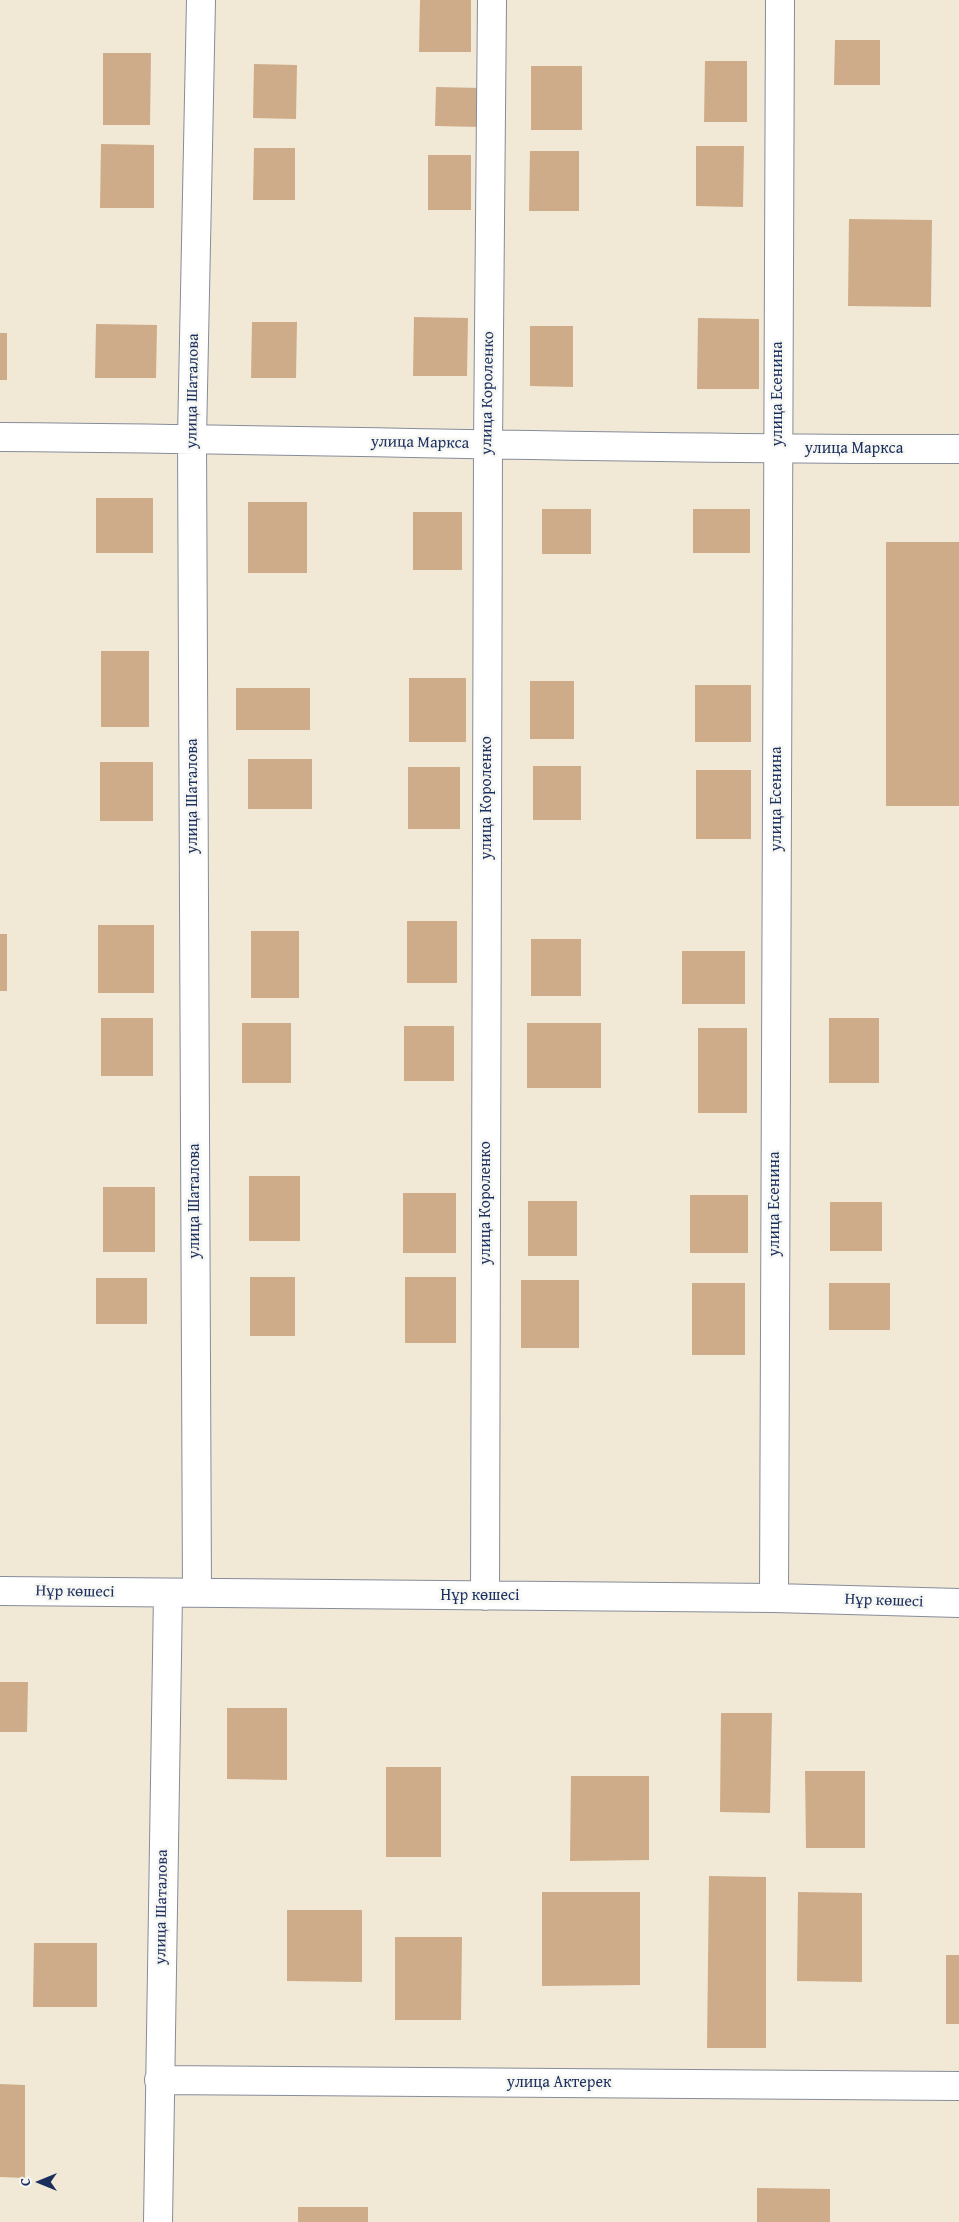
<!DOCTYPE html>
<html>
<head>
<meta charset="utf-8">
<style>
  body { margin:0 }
  #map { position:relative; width:959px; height:2222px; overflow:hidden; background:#f1e9d5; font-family:"Gentium Book Plus",serif }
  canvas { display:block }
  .north { position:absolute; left:15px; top:2157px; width:50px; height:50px; -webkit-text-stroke:4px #f6f6f2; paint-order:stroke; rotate:270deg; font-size:14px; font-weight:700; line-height:20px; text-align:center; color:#1b2f5e }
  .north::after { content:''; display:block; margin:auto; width:18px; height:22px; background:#1b2f5e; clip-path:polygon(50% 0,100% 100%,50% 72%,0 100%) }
</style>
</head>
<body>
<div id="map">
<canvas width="959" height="2222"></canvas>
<div class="north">С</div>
</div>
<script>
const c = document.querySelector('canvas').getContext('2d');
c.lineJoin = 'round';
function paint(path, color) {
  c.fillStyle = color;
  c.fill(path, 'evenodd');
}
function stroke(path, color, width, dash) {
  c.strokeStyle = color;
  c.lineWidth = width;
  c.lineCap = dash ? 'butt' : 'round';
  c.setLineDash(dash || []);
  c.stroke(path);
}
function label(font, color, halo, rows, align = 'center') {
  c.font = font + ' "Gentium Book Plus",serif';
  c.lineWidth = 5;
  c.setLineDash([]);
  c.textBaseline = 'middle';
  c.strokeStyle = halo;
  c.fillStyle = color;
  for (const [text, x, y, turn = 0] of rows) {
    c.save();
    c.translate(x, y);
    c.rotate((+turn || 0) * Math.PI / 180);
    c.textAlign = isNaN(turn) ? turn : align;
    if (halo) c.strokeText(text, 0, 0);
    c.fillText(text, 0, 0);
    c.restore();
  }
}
paint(new Path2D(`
  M 420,0 L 471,0 L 471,52 L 419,52 Z
  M 835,40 L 880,40 L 880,85 L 834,85 Z
  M 103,53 L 151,53 L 150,125 L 103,125 Z
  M 705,61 L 747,61 L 747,122 L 704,122 Z
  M 254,64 L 297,65 L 296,119 L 253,118 Z
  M 531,66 L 582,66 L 582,130 L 531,130 Z
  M 436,87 L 482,88 L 481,127 L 435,126 Z
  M 101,144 L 154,145 L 154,208 L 100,208 Z
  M 696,146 L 744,146 L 743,207 L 696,206 Z
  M 254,148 L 295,148 L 295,200 L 253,200 Z
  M 530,151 L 579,151 L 579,211 L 529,211 Z
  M 428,155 L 471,155 L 471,210 L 428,210 Z
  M 849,219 L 932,220 L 931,307 L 848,306 Z
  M 414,317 L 468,318 L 467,376 L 413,376 Z
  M 698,318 L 759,319 L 759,389 L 697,389 Z
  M 252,322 L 297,322 L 296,378 L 251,378 Z
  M 96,324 L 157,325 L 156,378 L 95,378 Z
  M 530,326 L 573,326 L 573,387 L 530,386 Z
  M 0,333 L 7,333 L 7,380 L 0,380 Z
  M 96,498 L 153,498 L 153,553 L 96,553 Z
  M 248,502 L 307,502 L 307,573 L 248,573 Z
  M 542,509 L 591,509 L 591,554 L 542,554 Z
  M 693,509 L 750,509 L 750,553 L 693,553 Z
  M 413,512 L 462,512 L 462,570 L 413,570 Z
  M 886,542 L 959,542 L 959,806 L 886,806 Z
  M 101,651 L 149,651 L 149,727 L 101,727 Z
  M 409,678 L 466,678 L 466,742 L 409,742 Z
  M 530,681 L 574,681 L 574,739 L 530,739 Z
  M 695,685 L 751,685 L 751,742 L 695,742 Z
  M 236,688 L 310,688 L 310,730 L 236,730 Z
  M 248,759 L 312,759 L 312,809 L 248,809 Z
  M 100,762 L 153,762 L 153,821 L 100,821 Z
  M 533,766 L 581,766 L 581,820 L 533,820 Z
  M 408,767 L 460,767 L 460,829 L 408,829 Z
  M 696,770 L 751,770 L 751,839 L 696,839 Z
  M 407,921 L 457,921 L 457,983 L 407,983 Z
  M 98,925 L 154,925 L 154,993 L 98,993 Z
  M 251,931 L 299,931 L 299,998 L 251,998 Z
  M 0,934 L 7,934 L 7,991 L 0,991 Z
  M 531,939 L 581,939 L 581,996 L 531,996 Z
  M 682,951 L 745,951 L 745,1004 L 682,1004 Z
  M 101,1018 L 153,1018 L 153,1076 L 101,1076 Z
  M 829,1018 L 879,1018 L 879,1083 L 829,1083 Z
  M 242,1023 L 291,1023 L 291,1083 L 242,1083 Z
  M 527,1023 L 601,1023 L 601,1088 L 527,1088 Z
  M 404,1026 L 454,1026 L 454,1081 L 404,1081 Z
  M 698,1028 L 747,1028 L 747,1113 L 698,1113 Z
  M 249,1176 L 300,1176 L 300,1241 L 249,1241 Z
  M 103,1187 L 155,1187 L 155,1252 L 103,1252 Z
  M 403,1193 L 456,1193 L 456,1253 L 403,1253 Z
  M 690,1195 L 748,1195 L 748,1253 L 690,1253 Z
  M 528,1201 L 577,1201 L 577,1256 L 528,1256 Z
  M 830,1202 L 882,1202 L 882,1251 L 830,1251 Z
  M 250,1277 L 295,1277 L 295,1336 L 250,1336 Z
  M 405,1277 L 456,1277 L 456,1343 L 405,1343 Z
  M 96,1278 L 147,1278 L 147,1324 L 96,1324 Z
  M 521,1280 L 579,1280 L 579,1348 L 521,1348 Z
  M 692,1283 L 745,1283 L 745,1355 L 692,1355 Z
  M 829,1283 L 890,1283 L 890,1330 L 829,1330 Z
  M 0,1682 L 28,1682 L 27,1732 L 0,1732 Z
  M 227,1708 L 287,1708 L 287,1780 L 227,1779 Z
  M 721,1713 L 772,1713 L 770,1813 L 720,1812 Z
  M 386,1767 L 441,1767 L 441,1857 L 386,1857 Z
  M 805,1771 L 865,1771 L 865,1848 L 806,1848 Z
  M 571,1776 L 649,1776 L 649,1860 L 570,1861 Z
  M 709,1876 L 766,1877 L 766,2048 L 707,2048 Z
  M 542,1892 L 640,1892 L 640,1985 L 542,1986 Z
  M 798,1892 L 862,1893 L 862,1982 L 797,1981 Z
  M 287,1910 L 362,1910 L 362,1982 L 287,1981 Z
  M 395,1937 L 462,1937 L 461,2020 L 395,2020 Z
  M 34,1943 L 97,1943 L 97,2007 L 33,2007 Z
  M 946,1955 L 959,1955 L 959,2024 L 946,2024 Z
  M 0,2084 L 25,2085 L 25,2178 L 0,2177 Z
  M 757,2188 L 830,2189 L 830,2222 L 757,2222 Z
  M 298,2207 L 368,2207 L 368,2222 L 298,2222 Z`), '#ceac8a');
const minor = new Path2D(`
  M 0,437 C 320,439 639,450 959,449
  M 0,1591 L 774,1598 L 959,1603
  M 197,1593 L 192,438 L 201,0
  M 485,1596 L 488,444 L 492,0
  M 774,1598 L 780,0
  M 159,2080 L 959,2086
  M 158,2222 L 168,1593`);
stroke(minor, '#868c9a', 30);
stroke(minor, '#fff', 28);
label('16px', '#1b2f5e', '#f6f6f2', [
  ["улица Шаталова",193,391,-89],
  ["улица Короленко",488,393,-89],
  ["улица Есенина",778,394,-90],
  ["улица Маркса",420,443,1],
  ["улица Маркса",854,449],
  ["улица Шаталова",193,796,-90],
  ["улица Короленко",487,798,-90],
  ["улица Есенина",777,799,-90],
  ["улица Шаталова",195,1201,-90],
  ["улица Короленко",486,1203,-90],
  ["улица Есенина",775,1204,-90],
  ["Нұр көшесі",75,1592,1],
  ["Нұр көшесі",480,1596],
  ["Нұр көшесі",884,1601,2],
  ["улица Шаталова",162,1907,-89],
  ["улица Актерек",559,2083]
]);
</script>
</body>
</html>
